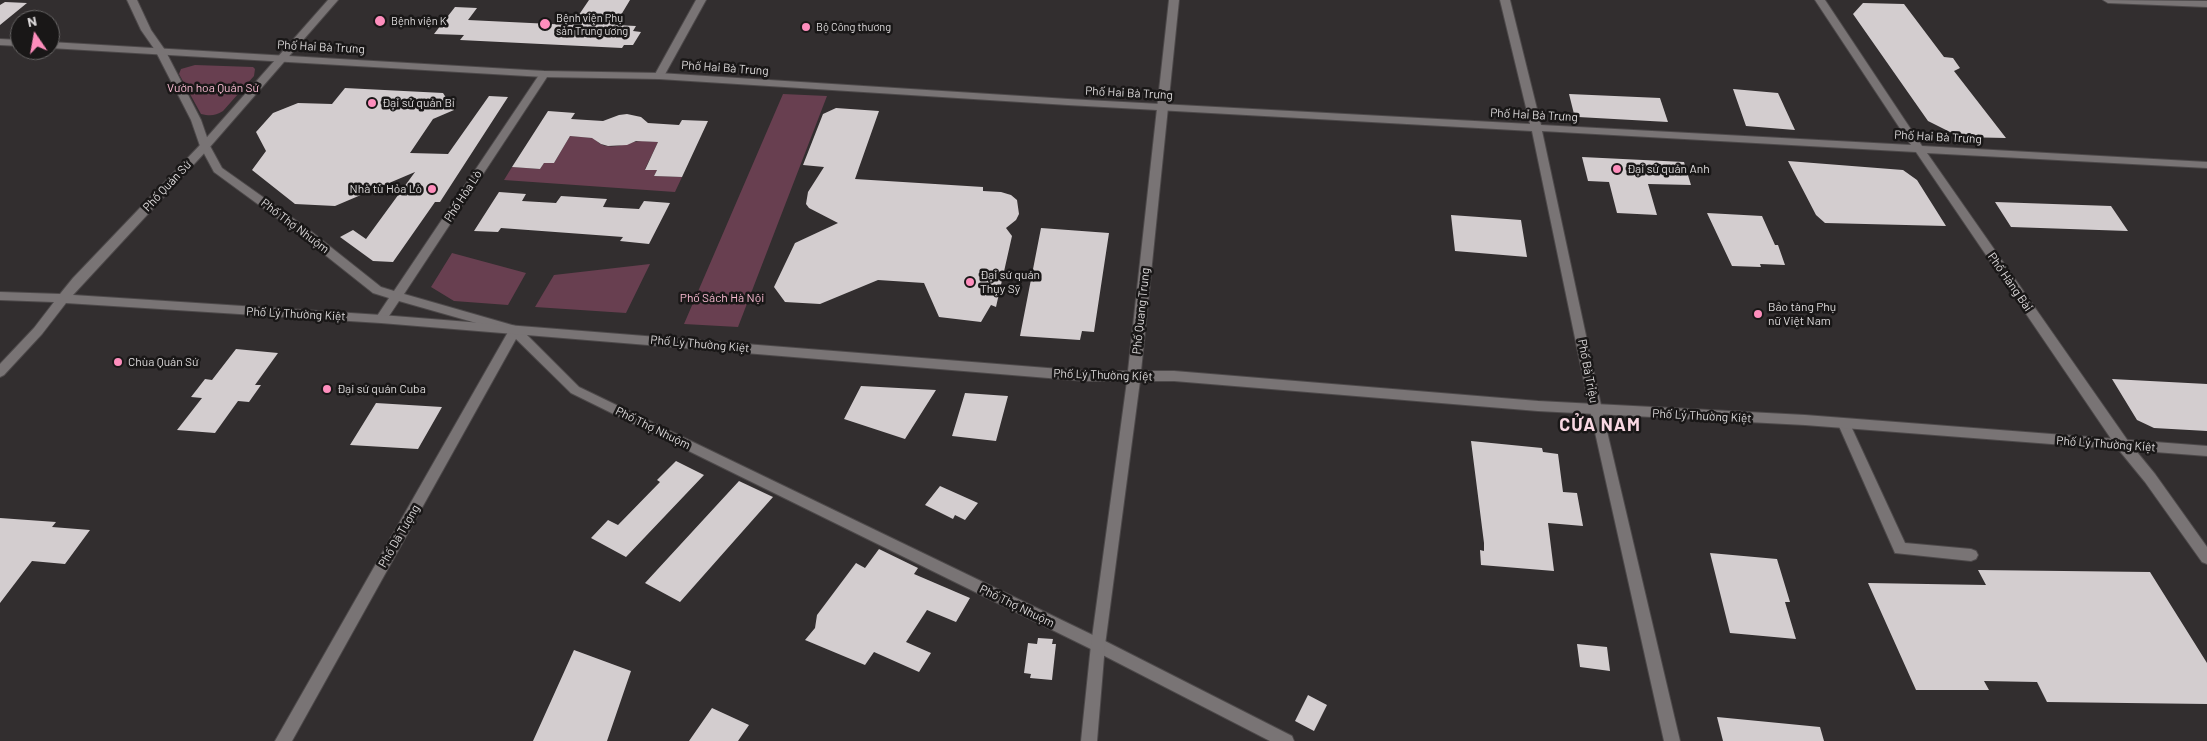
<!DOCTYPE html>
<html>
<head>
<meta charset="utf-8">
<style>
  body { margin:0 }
  #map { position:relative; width:2207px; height:741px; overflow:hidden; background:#322e2f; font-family:Barlow,sans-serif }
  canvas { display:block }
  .north { position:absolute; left:10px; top:10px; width:50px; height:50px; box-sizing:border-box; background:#191717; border:1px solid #676565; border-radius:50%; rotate:348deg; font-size:14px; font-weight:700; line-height:20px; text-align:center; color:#dddadb }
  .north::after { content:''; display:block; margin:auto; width:18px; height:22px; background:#fe8ebd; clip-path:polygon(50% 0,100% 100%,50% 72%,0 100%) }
</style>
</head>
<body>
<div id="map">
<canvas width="2207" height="741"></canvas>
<div class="north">N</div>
</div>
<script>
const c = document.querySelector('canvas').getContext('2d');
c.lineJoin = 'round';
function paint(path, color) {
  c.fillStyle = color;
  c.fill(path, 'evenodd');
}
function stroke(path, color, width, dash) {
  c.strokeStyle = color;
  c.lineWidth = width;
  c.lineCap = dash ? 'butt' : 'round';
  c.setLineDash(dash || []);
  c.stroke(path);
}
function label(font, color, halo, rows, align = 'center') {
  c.font = font + ' Barlow,sans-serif';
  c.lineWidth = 5;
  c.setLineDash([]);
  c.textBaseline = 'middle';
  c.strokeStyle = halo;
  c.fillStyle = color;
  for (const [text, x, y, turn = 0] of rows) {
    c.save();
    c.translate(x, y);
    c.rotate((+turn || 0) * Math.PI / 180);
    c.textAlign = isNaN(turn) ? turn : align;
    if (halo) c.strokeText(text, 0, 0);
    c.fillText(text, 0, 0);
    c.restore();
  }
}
paint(new Path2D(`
  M 195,65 L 253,67 L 255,69 L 254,76 L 223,111 C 215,116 210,116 201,114 L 179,74 L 181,69 Z
  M 783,94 L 827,96 L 738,327 L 684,324 Z
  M 570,136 L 594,138 C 604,152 621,145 634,142 C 642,140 651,142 658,142 L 645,169 L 657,170 L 654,176 L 682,177 L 675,192 L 504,180 L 512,167 L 540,169 L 544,163 L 554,163 Z
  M 452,253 L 526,273 L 508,305 L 454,301 L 431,287 Z
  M 650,264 L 626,313 L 535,307 L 554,275 Z`), '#683f50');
paint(new Path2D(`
  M 589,0 L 630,0 L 615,25 L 636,26 L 633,31 L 641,32 L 633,45 L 624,45 L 622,48 L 460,40 L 464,35 L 434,34 L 455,7 L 477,8 L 468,20 L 572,25 Z
  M 5,2 L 27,3 L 0,25 L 0,5 Z
  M 1863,3 L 1904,4 L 1944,57 L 1953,58 L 1960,68 L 1954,71 L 2006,138 L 1960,137 L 1928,121 L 1853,14 Z
  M 345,88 L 443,93 L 454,110 L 433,119 L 410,153 L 448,154 L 489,96 L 508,97 L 440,202 L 435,202 L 393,262 L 373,261 L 340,237 L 353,230 L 366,239 L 415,172 L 335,206 L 295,204 L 252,170 L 266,151 L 256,132 L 273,113 L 298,103 L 332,104 Z
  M 1733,89 L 1778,93 L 1795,130 L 1746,126 Z
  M 1569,94 L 1660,98 L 1668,122 L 1578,117 L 1574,114 Z
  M 836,108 L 879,111 L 855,179 L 983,187 L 983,191 L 1001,192 L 1011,195 L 1017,200 L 1019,214 L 1016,220 L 1006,228 L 1012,236 L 996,307 L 991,305 L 981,322 L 939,317 L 924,283 L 878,280 L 820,304 L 785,302 L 774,287 L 795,243 L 838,223 L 809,208 L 806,204 L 808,192 L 824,167 L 803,165 L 823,114 Z
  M 548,111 L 575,113 L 571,119 L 603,121 L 619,115 L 627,114 L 641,117 L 648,123 L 679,125 L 682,120 L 708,121 L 682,177 L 654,176 L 657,170 L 645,170 L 658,142 L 636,141 L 627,145 L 608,146 L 601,144 L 592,138 L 570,136 L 554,163 L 544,163 L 540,169 L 512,167 Z
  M 1582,157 L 1684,162 L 1691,185 L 1648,184 L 1657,215 L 1617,213 L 1609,182 L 1588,181 Z
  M 1788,161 L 1903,170 L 1917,180 L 1946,226 L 1825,223 L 1816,215 Z
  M 499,192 L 526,194 L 522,201 L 556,203 L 561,196 L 607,199 L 603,207 L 639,209 L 644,201 L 670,203 L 649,244 L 620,241 L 623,237 L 501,228 L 498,232 L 474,231 Z
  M 1995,202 L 2111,206 L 2128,231 L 2011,227 Z
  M 1707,213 L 1762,216 L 1775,245 L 1778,245 L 1785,265 L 1760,264 L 1761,267 L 1732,266 Z
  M 1451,215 L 1521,220 L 1527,257 L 1455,251 Z
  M 1041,228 L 1109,233 L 1094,332 L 1082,331 L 1080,340 L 1020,336 Z
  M 236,349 L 278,353 L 255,385 L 261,385 L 249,402 L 238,401 L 215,433 L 177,430 L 202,398 L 191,397 L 205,379 L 212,380 Z
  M 2112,379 L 2207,384 L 2207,431 L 2154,428 L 2137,420 Z
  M 861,386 L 936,390 L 905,439 L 844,419 Z
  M 965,393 L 1008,396 L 996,441 L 952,436 Z
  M 376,403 L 442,407 L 418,449 L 350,445 Z
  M 1471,441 L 1542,448 L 1543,452 L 1558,454 L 1563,492 L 1577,493 L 1583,526 L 1548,523 L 1554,571 L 1481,565 L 1480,550 L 1484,551 L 1484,543 Z
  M 676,461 L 704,475 L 626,557 L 591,538 L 608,520 L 618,525 L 660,482 L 657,480 Z
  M 739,481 L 773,497 L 680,602 L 645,583 Z
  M 940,486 L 978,503 L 965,520 L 955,515 L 953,519 L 925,505 Z
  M 0,518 L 56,522 L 52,527 L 90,530 L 65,564 L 32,561 L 0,603 Z
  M 879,549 L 918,568 L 914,574 L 970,598 L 956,622 L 927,610 L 906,642 L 931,653 L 919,672 L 874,652 L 865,665 L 805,640 L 815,628 L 817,615 L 856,563 L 865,568 Z
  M 1710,553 L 1777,559 L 1790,602 L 1785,602 L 1796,639 L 1730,633 Z
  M 1978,570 L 2150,572 L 2207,663 L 2207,704 L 2047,702 L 2037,682 L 1984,681 L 1989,690 L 1916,690 L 1868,583 L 1986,585 Z
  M 1038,638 L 1053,639 L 1052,644 L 1056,644 L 1052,680 L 1030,678 L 1031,674 L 1024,673 L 1028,643 L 1037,644 Z
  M 1577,644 L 1607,647 L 1610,671 L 1580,667 Z
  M 574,650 L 631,671 L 607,741 L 533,741 Z
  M 1308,695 L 1327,705 L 1314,731 L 1295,721 Z
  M 712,708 L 749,725 L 738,741 L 689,741 Z
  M 1717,717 L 1820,727 L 1824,741 L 1723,741 Z`), '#d3cdcf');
const minor = new Path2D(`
  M 127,0 L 137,0 L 151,30 L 165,50 L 201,120 L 210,146 L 222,168 L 308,229 L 381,287 L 394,291 L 541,72 L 547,72 L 549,74 L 404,294 L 519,327 L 579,387 L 1103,640 L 1292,736 L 1294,741 L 1270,741 L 1093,650 L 571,393 L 516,339 L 292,741 L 275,741 L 508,332 L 399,301 L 385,322 L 377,322 L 375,319 L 389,298 L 373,293 L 300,235 L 214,172 L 200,146 L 191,120 L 155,50 L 141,30 Z
  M 696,0 L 706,0 L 664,76 L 659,79 L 655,78 L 654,76 Z
  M 1844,419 L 1849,420 L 1850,424 L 1905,543 L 1971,549 L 1976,551 L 1978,555 L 1976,559 L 1971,561 L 1895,553 L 1838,424 L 1839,420 Z`);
const tertiary = new Path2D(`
  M 328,0 L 338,0 L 209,148 L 73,295 L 381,315 L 1085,371 L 1128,371 L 1169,0 L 1179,0 L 1141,371 L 1174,371 L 1538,401 L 1805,415 L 2207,446 L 2207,456 L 1805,425 L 1538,411 L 1174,381 L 1140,381 L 1105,645 L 1097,741 L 1081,741 L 1091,645 L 1127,381 L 1085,381 L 381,323 L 66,303 L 42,334 L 4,375 L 0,377 L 0,364 L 34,328 L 54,302 L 0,300 L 0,292 L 60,294 L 73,278 L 201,144 Z
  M 2103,0 L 2207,1 L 2207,7 L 2108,3 Z`);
const secondary = new Path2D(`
  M 1500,0 L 1510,0 L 1541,125 L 1911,145 L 1815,0 L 1825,0 L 1922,146 L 2207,162 L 2207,168 L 1927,153 L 2128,441 L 2155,474 L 2207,547 L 2207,564 L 2202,562 L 2145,482 L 2118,449 L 1916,152 L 1542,131 L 1602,410 L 1680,741 L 1664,741 L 1590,410 L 1532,131 L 1068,105 L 659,79 L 544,77 L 50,48 L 50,42 L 544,71 L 659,73 L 1068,99 L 1530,124 Z
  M 0,39 L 20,40 L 20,46 L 0,45 Z`);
stroke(minor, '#4d494a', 2);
stroke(tertiary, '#4d494a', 2);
stroke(secondary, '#4d494a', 2);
paint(minor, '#797475');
paint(tertiary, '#797475');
paint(secondary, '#797475');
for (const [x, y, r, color] of [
  [380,21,6,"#fe8ebd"],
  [545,24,6,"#fe8ebd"],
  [806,27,5,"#fe8ebd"],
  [372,103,5,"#fe8ebd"],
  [1617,169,5,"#fe8ebd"],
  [432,189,5,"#fe8ebd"],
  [970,282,5,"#fe8ebd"],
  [1758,314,5,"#fe8ebd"],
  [118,362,5,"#fe8ebd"],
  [327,389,5,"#fe8ebd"]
]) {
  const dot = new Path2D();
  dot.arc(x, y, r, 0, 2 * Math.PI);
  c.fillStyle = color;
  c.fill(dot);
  stroke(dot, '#191717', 2);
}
label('11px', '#dddadb', '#191717', [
  ["Bệnh viện Phụ",556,18],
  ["sản Trung ương",556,31],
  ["Bệnh viện K",391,21],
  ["Bộ Công thương",816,27]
], 'left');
label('12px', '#dddadb', '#191717', [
  ["Phố Hai Bà Trưng",321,47,3],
  ["Phố Hai Bà Trưng",725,68,4],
  ["Phố Hai Bà Trưng",1129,93,3],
  ["Phố Hai Bà Trưng",1534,115,3],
  ["Phố Hai Bà Trưng",1938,137,3],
  ["Phố Quán Sứ",167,186,-47],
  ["Phố Hỏa Lò",463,196,-57],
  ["Phố Thợ Nhuộm",295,226,37],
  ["Phố Hàng Bài",2010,282,55],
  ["Phố Quang Trung",1141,311,-84],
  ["Phố Lý Thường Kiệt",296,314,3],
  ["Phố Lý Thường Kiệt",700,344,5],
  ["Phố Bà Triệu",1588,371,79],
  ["Phố Lý Thường Kiệt",1103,375,2],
  ["Phố Lý Thường Kiệt",1702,416,3],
  ["Phố Thợ Nhuộm",653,428,26],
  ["Phố Lý Thường Kiệt",2106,444,4],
  ["Phố Dã Tượng",399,536,-60],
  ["Phố Thợ Nhuộm",1017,606,26]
]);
label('12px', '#f9bbd2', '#191717', [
  ["Vườn hoa Quán Sứ",213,88],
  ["Phố Sách Hà Nội",722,298]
]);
label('12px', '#dddadb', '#191717', [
  ["Đại sứ quán Bỉ",382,103],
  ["Đại sứ quán Anh",1627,169],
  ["Nhà tù Hỏa Lò",422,189,"right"],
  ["Đại sứ quán",980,275],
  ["Thụy Sỹ",980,289],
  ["Bảo tàng Phụ",1768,307],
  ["nữ Việt Nam",1768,321],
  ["Chùa Quán Sứ",128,362],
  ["Đại sứ quán Cuba",337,389]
], 'left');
c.letterSpacing = '1px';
label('bold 18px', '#f9d8e3', '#191717', [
  ["CỬA NAM",1600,425]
]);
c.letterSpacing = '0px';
</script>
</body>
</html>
